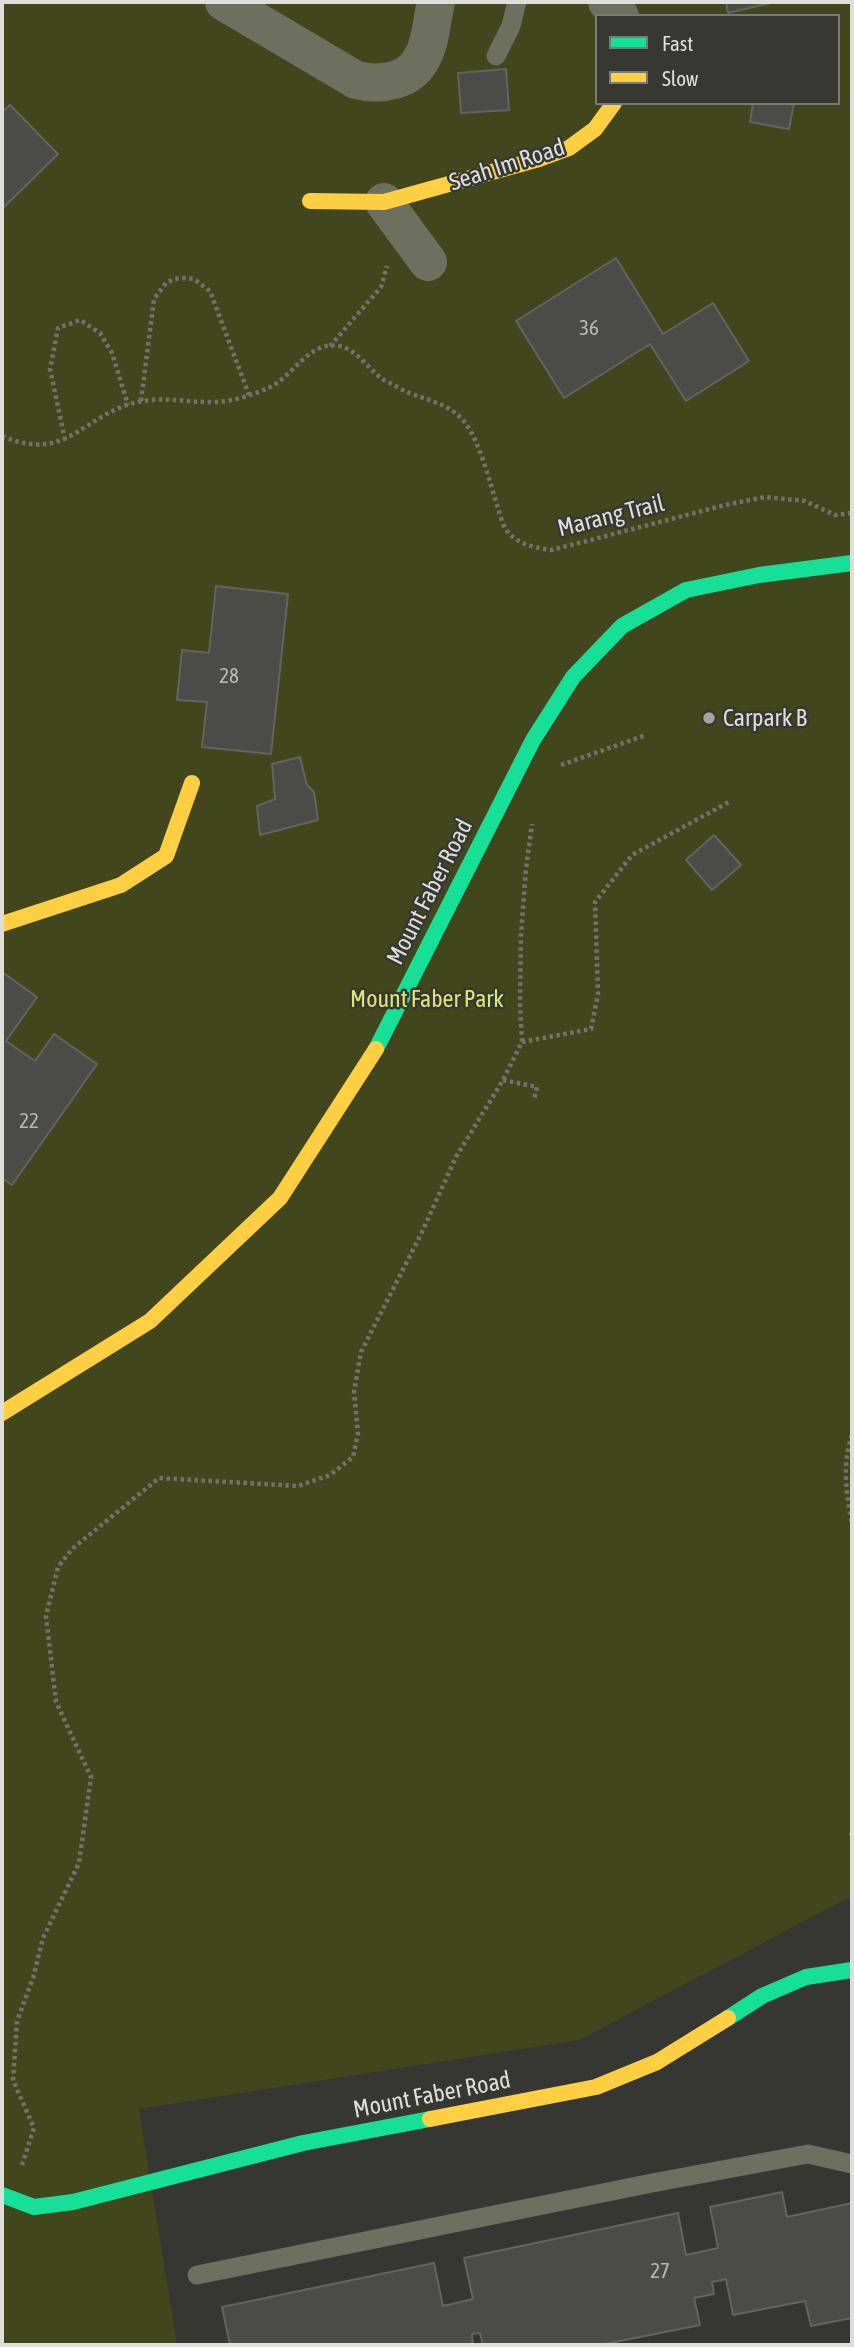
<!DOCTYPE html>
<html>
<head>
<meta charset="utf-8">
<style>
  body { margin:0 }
  #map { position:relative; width:854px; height:2347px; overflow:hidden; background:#363732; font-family:"Asap Condensed",sans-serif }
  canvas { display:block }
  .frame { position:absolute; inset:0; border:4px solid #dedfda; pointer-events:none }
  .legend { position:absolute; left:595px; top:14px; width:245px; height:91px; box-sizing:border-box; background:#373831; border:2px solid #7a7b75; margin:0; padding:9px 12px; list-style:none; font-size:21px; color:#dedfda }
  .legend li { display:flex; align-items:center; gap:14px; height:35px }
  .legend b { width:35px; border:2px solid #7a7b75 }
</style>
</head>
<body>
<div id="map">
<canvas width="854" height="2347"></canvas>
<div class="frame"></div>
<ul class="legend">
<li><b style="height:9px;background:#16e098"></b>Fast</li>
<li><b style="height:9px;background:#ffcf43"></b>Slow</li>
</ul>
</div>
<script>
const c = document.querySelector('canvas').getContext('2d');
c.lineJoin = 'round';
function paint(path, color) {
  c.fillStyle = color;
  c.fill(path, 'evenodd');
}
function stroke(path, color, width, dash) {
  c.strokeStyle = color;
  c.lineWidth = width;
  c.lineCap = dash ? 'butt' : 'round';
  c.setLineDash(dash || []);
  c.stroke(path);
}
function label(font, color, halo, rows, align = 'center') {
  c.font = font + ' "Asap Condensed",sans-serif';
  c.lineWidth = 5;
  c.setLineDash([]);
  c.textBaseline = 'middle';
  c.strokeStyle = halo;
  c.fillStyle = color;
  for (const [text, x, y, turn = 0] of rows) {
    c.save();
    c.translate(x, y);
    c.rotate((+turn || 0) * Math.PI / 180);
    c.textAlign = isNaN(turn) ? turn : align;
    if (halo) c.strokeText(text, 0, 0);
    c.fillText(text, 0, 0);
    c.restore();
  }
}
paint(new Path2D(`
  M 2,2 L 852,2 L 852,1896 L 579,2040 L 139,2109 L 177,2345 L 2,2345 ZM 597,16 L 838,16 L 838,103 L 597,103 Z`), '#42461c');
const building = new Path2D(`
  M 726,2 L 775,2 L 728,13 Z
  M 506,69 L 509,110 L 461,113 L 458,73 Z
  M 753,103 L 794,103 L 789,129 L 750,122 Z
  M 10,105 L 58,154 L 2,209 L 2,112 Z
  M 616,258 L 663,334 L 713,303 L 749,361 L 686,401 L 650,344 L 564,398 L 516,321 Z
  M 216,586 L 288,594 L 271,754 L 202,747 L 207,702 L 177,700 L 182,650 L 209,653 Z
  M 300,757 L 307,785 L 314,792 L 318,820 L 260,835 L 257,806 L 275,799 L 272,764 Z
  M 714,835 L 741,865 L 712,890 L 686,860 Z
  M 2,972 L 37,997 L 6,1041 L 35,1061 L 54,1034 L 97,1064 L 12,1185 L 2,1178 Z
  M 782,2192 L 787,2217 L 852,2203 L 852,2318 L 811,2326 L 805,2301 L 733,2315 L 726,2279 L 712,2282 L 714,2294 L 694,2298 L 700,2325 L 600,2345 L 483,2345 L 480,2333 L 472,2334 L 473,2345 L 230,2345 L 222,2307 L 434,2263 L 443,2306 L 473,2299 L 464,2258 L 678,2213 L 686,2255 L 718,2248 L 710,2207 Z`);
paint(building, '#4b4c48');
stroke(building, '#636460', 2);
stroke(new Path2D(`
  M 330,346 L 381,287 L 387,266
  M 141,401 L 154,299 L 166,283 L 174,279 L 184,278 L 194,279 L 210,291 L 249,395
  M 2,436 C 70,465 83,411 143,401 C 168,397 192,403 217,402 C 233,401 253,395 268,388 C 294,377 310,337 343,347 C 360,353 370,371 384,380 C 392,384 400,389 407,392 C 429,401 452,404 466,424 C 481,445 490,484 498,508 C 500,514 502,523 505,528 C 515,544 535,548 552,550 L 725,505 L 765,497 L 805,501 L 835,515 L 852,513
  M 65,440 L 50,369 L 58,328 L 80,320 L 100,333 L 112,353 L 128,405
  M 561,765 L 646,735
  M 522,1042 L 591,1029 L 598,994 L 595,902 L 632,855 L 729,802
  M 503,1080 L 537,1087 L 534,1100
  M 852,1435 C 842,1462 846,1495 852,1523
  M 851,1836 L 852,1833
  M 22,2165 L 34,2128 L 13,2080 L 17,2021 L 33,1978 L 43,1938 L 79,1863 L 91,1777 L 56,1702 L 46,1616 L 58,1567 L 72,1549 L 159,1478 L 298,1486 L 330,1475 L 353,1457 L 358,1434 L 354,1392 L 361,1352 L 421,1234 L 456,1157 L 503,1080 L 522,1042 L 520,1004 L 521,934 L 526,869 L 532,824`), '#727368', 4.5, [3.5, 3.5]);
stroke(new Path2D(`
  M 496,56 L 511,26 L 517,2
  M 197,2275 L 652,2183 L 808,2154 L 852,2164`), '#6e705f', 19);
stroke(new Path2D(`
  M 224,2 L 356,80 C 381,86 411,82 423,56 C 431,41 432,18 436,2
  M 607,2 L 620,16
  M 384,202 L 428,262`), '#6e705f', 38);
stroke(new Path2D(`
  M 376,1049 L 533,740 L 573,677 L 622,626 L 686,590 L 759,575 L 852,563
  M 728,2018 L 762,1996 L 806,1977 L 852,1970
  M 2,2195 L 34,2207 L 73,2202 L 303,2143 L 430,2119`), '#16e098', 16);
stroke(new Path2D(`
  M 310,201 L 384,202 L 539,159 L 569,148 L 595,129 L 614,103
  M 2,924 L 121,885 L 166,856 L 192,783
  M 2,1413 L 150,1321 L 280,1198 L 376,1049
  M 430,2119 L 596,2087 L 657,2062 L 728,2018`), '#ffcf43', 16);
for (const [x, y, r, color] of [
  [709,718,7,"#a3a49f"]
]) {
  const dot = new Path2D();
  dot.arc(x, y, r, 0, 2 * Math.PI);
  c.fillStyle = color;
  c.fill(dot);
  stroke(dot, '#373831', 2.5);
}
label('21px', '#b9bab6', null, [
  ["36",589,328],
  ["28",229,676],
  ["22",29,1121],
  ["27",660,2271]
]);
label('24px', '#dedfda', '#373831', [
  ["Seah Im Road",507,165,-18],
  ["Marang Trail",611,516,-14],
  ["Mount Faber Road",430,892,-63],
  ["Mount Faber Road",432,2095,-11]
]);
label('24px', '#dedfda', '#373831', [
  ["Carpark B",723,718]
], 'left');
label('24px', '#dce773', '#373831', [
  ["Mount Faber Park",427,999]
]);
</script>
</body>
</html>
